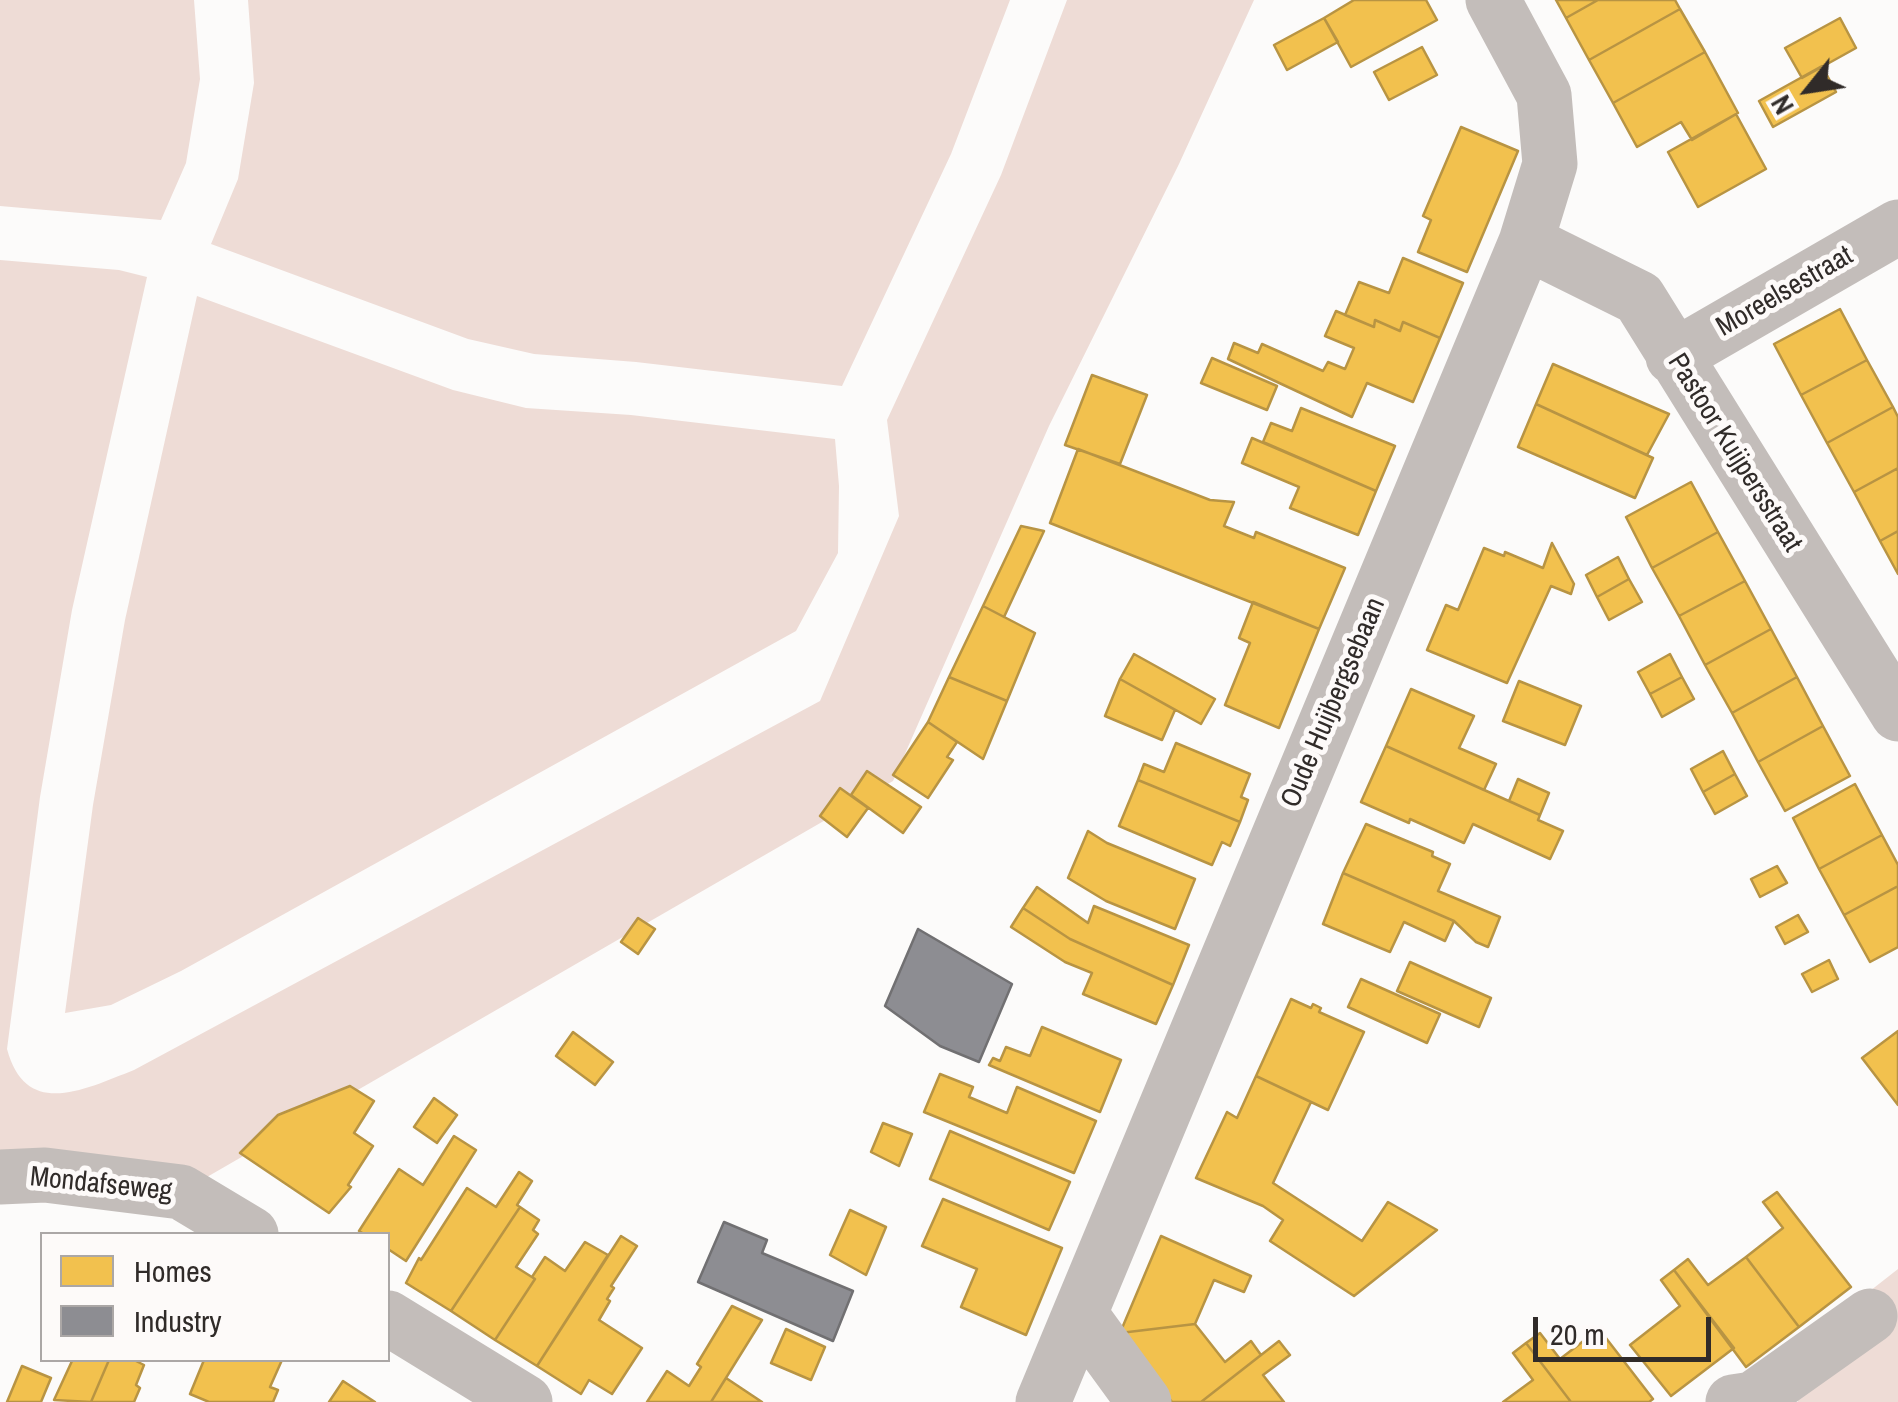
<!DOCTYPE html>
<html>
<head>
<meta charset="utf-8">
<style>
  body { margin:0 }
  #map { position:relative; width:1898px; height:1402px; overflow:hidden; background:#fcfbfa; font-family:"Archivo Narrow",sans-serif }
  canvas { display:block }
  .legend { position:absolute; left:40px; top:1232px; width:350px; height:130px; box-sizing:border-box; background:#fdfaf9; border:2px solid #aba7a6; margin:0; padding:12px 18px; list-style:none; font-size:30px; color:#302b29 }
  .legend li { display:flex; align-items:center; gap:20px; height:50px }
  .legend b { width:50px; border:2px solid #aba7a6 }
  .north { position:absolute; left:1758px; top:40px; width:100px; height:100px; -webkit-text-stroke:8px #fdfaf9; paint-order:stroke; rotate:240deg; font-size:28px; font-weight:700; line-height:40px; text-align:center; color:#302b29 }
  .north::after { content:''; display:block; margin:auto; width:35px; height:45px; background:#302b29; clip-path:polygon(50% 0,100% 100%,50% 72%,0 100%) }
  .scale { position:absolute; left:1533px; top:1317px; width:178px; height:45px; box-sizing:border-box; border:5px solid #302b29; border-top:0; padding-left:12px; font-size:30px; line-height:35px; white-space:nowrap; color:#302b29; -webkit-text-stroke:8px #fdfaf9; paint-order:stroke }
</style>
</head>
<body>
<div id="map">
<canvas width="1898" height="1402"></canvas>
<ul class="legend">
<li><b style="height:28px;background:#f2c14e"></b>Homes</li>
<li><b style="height:28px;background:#8d8d92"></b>Industry</li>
</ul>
<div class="north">N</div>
<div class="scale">20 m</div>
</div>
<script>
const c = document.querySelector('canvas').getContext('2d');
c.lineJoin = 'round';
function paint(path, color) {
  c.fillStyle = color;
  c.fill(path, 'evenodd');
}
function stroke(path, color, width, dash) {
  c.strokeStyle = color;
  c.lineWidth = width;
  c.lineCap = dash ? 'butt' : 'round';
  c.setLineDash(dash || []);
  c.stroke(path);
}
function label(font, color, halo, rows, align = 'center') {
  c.font = font + ' "Archivo Narrow",sans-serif';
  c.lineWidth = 10;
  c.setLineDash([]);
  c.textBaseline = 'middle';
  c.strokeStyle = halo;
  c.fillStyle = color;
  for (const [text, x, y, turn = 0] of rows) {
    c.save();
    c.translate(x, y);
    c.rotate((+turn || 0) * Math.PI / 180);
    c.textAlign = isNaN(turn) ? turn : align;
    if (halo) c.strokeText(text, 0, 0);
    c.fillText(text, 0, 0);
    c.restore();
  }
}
paint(new Path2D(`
  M 0,0 L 194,0 L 200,79 L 186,163 L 161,220 L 0,206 Z
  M 248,0 L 1010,0 L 951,154 L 842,386 L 636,362 L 534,354 L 468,339 L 211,244 L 238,179 L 254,83 Z
  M 1067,0 L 1254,0 L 1179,164 L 1049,426 L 893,781 L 181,1192 L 0,1171 L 0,260 L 119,270 L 147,277 L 72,610 L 40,797 L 7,1049 C 26,1120 85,1089 134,1070 L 820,701 L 899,516 L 887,420 L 1001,175 Z
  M 197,296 L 453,390 L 526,408 L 631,415 L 835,439 L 839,486 L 838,553 L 796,631 L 181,971 L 111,1005 L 65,1013 L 93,805 L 125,620 Z
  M 1898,1269 L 1898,1402 L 1798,1402 L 1773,1367 Z`), '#eedcd6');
const homes = new Path2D(`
  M 1354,0 L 1426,0 L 1437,20 L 1351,67 L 1324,18 Z
  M 1556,0 L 1598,0 L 1566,18 Z
  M 1598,0 L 1675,0 L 1680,9 L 1589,60 L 1566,18 Z
  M 1680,9 L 1705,52 L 1613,103 L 1589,60 Z
  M 1324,18 L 1338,42 L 1287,70 L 1274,45 Z
  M 1840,18 L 1856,48 L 1802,78 L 1785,48 Z
  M 1422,47 L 1437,75 L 1389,100 L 1374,72 Z
  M 1705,52 L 1738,113 L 1692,140 L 1681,122 L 1637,147 L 1613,103 Z
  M 1822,66 L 1836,92 L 1773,127 L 1759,101 Z
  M 1736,114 L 1766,169 L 1698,207 L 1668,152 Z
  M 1461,127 L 1518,151 L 1467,272 L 1418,252 L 1431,220 L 1423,216 Z
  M 1403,258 L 1463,283 L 1440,338 L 1403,322 L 1400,331 L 1375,320 L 1374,327 L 1345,315 L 1359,282 L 1389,293 Z
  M 1840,309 L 1867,360 L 1801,395 L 1774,344 Z
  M 1336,311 L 1374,327 L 1375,320 L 1400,331 L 1403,322 L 1440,338 L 1413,402 L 1367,383 L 1352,417 L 1228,359 L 1234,343 L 1258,353 L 1262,344 L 1323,371 L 1328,362 L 1345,369 L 1354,348 L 1325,336 Z
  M 1212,358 L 1277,386 L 1267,410 L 1201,383 Z
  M 1867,360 L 1893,407 L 1827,443 L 1801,395 Z
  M 1553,364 L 1669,414 L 1647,455 L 1536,404 Z
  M 1092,375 L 1147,395 L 1120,464 L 1065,445 Z
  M 1536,404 L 1653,458 L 1635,498 L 1518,447 Z
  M 1893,407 L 1898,417 L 1898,468 L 1854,492 L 1827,443 Z
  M 1301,408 L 1395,446 L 1376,491 L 1263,442 L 1271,423 L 1292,431 Z
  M 1252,438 L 1376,491 L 1358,535 L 1290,508 L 1299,487 L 1242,463 Z
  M 1078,449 L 1210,500 L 1234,502 L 1224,526 L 1254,538 L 1256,532 L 1345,568 L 1319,629 L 1050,523 Z
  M 1898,468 L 1898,531 L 1880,541 L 1854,492 Z
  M 1691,482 L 1718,532 L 1652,568 L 1626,517 Z
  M 1021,526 L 1044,531 L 1004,617 L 983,606 Z
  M 1898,531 L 1898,574 L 1880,541 Z
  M 1718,532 L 1745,581 L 1679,616 L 1652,568 Z
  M 1552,543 L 1574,584 L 1571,594 L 1551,586 L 1507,683 L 1427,650 L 1446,605 L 1458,610 L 1484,548 L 1504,556 L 1505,552 L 1543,568 Z
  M 1618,557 L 1629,579 L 1597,597 L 1586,575 Z
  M 1629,579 L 1642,602 L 1609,620 L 1597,597 Z
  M 1745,581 L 1771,629 L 1705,665 L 1679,616 Z
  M 1253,602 L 1319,629 L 1279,728 L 1225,705 L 1250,643 L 1239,638 Z
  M 983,606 L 1035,633 L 1007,701 L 949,677 Z
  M 1771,629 L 1797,677 L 1732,713 L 1705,665 Z
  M 1134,654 L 1215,699 L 1201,724 L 1120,679 Z
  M 1670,654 L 1682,677 L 1650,694 L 1638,672 Z
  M 949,677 L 1007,701 L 983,759 L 928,722 Z
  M 1682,677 L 1694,699 L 1662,717 L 1650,694 Z
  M 1797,677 L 1823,726 L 1758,762 L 1732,713 Z
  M 1120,679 L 1175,710 L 1162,740 L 1105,716 Z
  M 1519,681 L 1581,706 L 1565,745 L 1503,721 Z
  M 1411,689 L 1474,716 L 1459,748 L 1496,764 L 1484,790 L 1386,746 Z
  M 928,722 L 957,742 L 947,757 L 953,760 L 928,798 L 893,775 Z
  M 1823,726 L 1850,776 L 1785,811 L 1758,762 Z
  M 1176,743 L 1250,774 L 1241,797 L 1248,800 L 1240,822 L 1138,780 L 1144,764 L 1164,772 Z
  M 1386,746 L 1540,815 L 1538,820 L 1563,831 L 1550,859 L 1473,824 L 1464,843 L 1410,819 L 1409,823 L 1361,802 Z
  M 1723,751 L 1735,774 L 1703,792 L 1691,769 Z
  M 867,771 L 921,807 L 903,833 L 851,795 Z
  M 1735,774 L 1747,796 L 1715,814 L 1703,792 Z
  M 1518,779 L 1549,793 L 1540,815 L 1509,801 Z
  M 1138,780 L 1240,822 L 1230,846 L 1222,842 L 1212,865 L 1119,826 Z
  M 1855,784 L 1882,835 L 1819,869 L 1793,818 Z
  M 840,788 L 868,808 L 847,837 L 820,816 Z
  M 1366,824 L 1433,852 L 1432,856 L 1450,864 L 1438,891 L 1500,917 L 1488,947 L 1476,942 L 1454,921 L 1343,873 Z
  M 1088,831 L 1107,843 L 1195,879 L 1175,929 L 1106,901 L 1068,878 Z
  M 1882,835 L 1898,865 L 1898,886 L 1844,915 L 1819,869 Z
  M 1777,866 L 1787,883 L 1760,897 L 1751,879 Z
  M 1343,873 L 1454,921 L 1445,941 L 1404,922 L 1390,952 L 1323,924 Z
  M 1898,886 L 1898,947 L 1870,962 L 1844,915 Z
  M 1037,887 L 1088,923 L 1094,906 L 1189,945 L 1173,985 L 1070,939 L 1023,908 Z
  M 1023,908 L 1070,939 L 1173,985 L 1156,1024 L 1083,994 L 1092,973 L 1065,962 L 1011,927 Z
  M 1798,915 L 1808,932 L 1785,944 L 1776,927 Z
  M 638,918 L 655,929 L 638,954 L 621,942 Z
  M 1829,960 L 1838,979 L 1812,992 L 1802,974 Z
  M 1410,962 L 1491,998 L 1479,1027 L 1397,991 Z
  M 1361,979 L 1440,1014 L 1427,1043 L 1348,1007 Z
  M 1291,999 L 1311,1008 L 1313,1004 L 1321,1008 L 1319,1012 L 1364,1032 L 1328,1110 L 1256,1076 Z
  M 1042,1027 L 1121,1060 L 1100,1112 L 989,1065 L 993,1058 L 1000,1061 L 1006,1047 L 1030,1056 Z
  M 1898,1031 L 1898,1105 L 1862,1058 Z
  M 573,1032 L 613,1062 L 595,1085 L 556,1056 Z
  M 940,1074 L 973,1087 L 969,1097 L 1007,1113 L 1017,1087 L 1096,1121 L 1074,1173 L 924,1112 Z
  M 1256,1076 L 1311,1102 L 1273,1183 L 1362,1241 L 1388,1202 L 1437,1230 L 1354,1296 L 1270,1241 L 1283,1220 L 1263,1206 L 1196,1178 L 1227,1112 L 1237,1118 Z
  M 350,1086 L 374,1101 L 354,1133 L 373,1146 L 348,1185 L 351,1187 L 329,1213 L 240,1153 L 278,1115 Z
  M 434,1098 L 457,1115 L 437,1143 L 414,1127 Z
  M 883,1123 L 912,1134 L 899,1166 L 871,1152 Z
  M 950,1131 L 1070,1182 L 1049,1230 L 930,1179 Z
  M 454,1136 L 476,1150 L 406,1261 L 388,1249 L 388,1234 L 364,1234 L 359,1231 L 399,1169 L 423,1185 Z
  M 519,1172 L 532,1181 L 517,1205 L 520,1207 L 451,1311 L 406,1283 L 419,1258 L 421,1260 L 467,1188 L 496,1207 Z
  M 1777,1192 L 1851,1287 L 1799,1327 L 1746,1257 L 1783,1228 L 1763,1202 Z
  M 943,1199 L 1062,1248 L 1026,1335 L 961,1307 L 977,1269 L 922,1246 Z
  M 520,1207 L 539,1220 L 533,1230 L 538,1234 L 516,1267 L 535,1279 L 495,1340 L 451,1311 Z
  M 850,1210 L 886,1227 L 866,1275 L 830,1255 Z
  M 621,1236 L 637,1246 L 611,1286 L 614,1288 L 607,1299 L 610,1301 L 599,1320 L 642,1348 L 612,1394 L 589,1380 L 581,1394 L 537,1366 Z
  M 1161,1236 L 1251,1276 L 1244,1292 L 1214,1280 L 1195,1324 L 1120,1333 Z
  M 585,1242 L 608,1255 L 537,1366 L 495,1340 L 535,1279 L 532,1277 L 545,1257 L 565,1271 Z
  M 1746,1257 L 1799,1327 L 1746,1367 L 1674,1270 L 1688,1259 L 1708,1285 Z
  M 1674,1270 L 1734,1348 L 1671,1396 L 1630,1345 L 1680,1306 L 1661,1280 Z
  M 732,1306 L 762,1320 L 711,1402 L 647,1402 L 667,1371 L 689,1386 L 701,1367 L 697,1364 Z
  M 1195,1324 L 1225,1362 L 1251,1341 L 1261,1355 L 1201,1402 L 1172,1402 L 1120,1333 Z
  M 786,1329 L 825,1347 L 811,1380 L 771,1363 Z
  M 1599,1329 L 1653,1399 L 1649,1402 L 1571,1402 L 1526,1343 L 1540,1333 L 1560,1359 Z
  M 1279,1341 L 1290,1355 L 1263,1375 L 1284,1402 L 1201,1402 Z
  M 1526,1343 L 1571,1402 L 1503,1402 L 1533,1380 L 1513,1353 Z
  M 69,1360 L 109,1360 L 91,1402 L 54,1400 L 72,1361 Z
  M 109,1360 L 134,1360 L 144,1365 L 136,1385 L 140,1388 L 134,1402 L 91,1402 Z
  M 204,1360 L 282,1360 L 270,1387 L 278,1390 L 273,1402 L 209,1402 L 190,1394 Z
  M 22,1366 L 51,1378 L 41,1402 L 7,1402 Z
  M 726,1378 L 762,1402 L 711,1402 Z
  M 343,1381 L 375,1402 L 329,1402 Z`);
paint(homes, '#f2c14e');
stroke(homes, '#b89443', 2.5);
const industry = new Path2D(`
  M 918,929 L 1012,984 L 979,1062 L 940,1046 L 885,1006 Z
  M 724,1222 L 767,1240 L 762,1253 L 853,1291 L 833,1341 L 698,1282 Z`);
paint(industry, '#8d8d92');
stroke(industry, '#717072', 2.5);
stroke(new Path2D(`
  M 1526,242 L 1639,298 L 1898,714
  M 1673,357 L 1898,227
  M 0,1177 L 45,1175 L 181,1192 L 251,1234
  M 1080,1314 L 1144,1402
  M 388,1318 L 525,1402
  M 1043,1402 L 1526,242 L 1550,164 L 1544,95 L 1493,0
  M 1733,1402 L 1753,1399 L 1870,1316`), '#c3bdba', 55);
label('28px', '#302b29', '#fdfaf9', [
  ["Moreelsestraat",1785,292,-30],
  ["Pastoor Kuijpersstraat",1734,453,58],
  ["Oude Huijbergsebaan",1334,703,-67],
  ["Mondafseweg",101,1185,6]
]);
</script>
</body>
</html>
